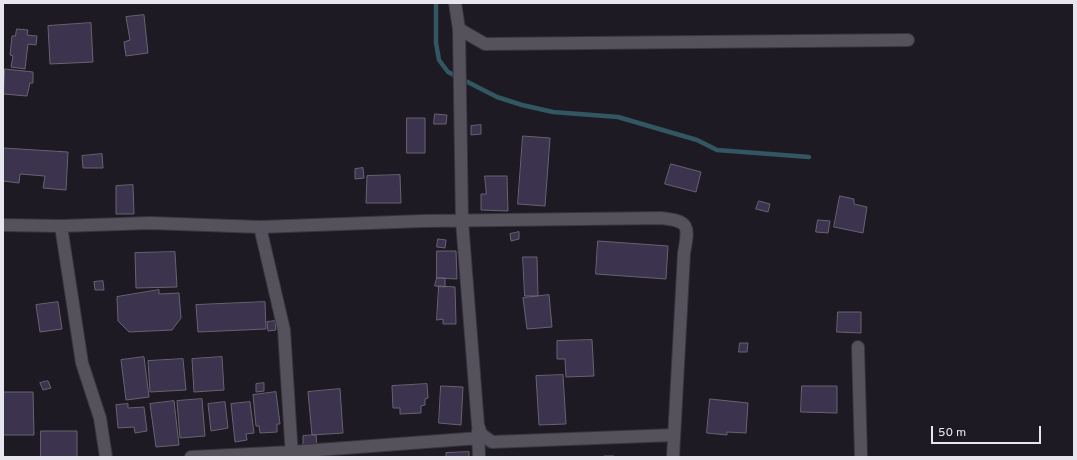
<!DOCTYPE html>
<html>
<head>
<meta charset="utf-8">
<style>
  body { margin:0 }
  #map { position:relative; width:1077px; height:460px; overflow:hidden; background:#1d1a24; font-family:Overpass,sans-serif }
  canvas { display:block }
  .frame { position:absolute; inset:0; border:4px solid #e7e5ed; pointer-events:none }
  .scale { position:absolute; left:931px; top:426px; width:110px; height:18px; box-sizing:border-box; border:2px solid #e7e5ed; border-top:0; padding-left:5px; font-size:12px; line-height:14px; white-space:nowrap; color:#e7e5ed; -webkit-text-stroke:3px #1d1a24; paint-order:stroke }
</style>
</head>
<body>
<div id="map">
<canvas width="1077" height="460"></canvas>
<div class="frame"></div>
<div class="scale">50 m</div>
</div>
<script>
const c = document.querySelector('canvas').getContext('2d');
c.lineJoin = 'round';
function stroke(path, color, width, dash) {
  c.strokeStyle = color;
  c.lineWidth = width;
  c.lineCap = dash ? 'butt' : 'round';
  c.setLineDash(dash || []);
  c.stroke(path);
}
function paint(path, color) {
  c.fillStyle = color;
  c.fill(path, 'evenodd');
}
stroke(new Path2D(`
  M 436,3 L 436,43 L 439,60 L 448,72 L 497,97 L 522,105 L 553,112 L 618,117 L 697,140 L 717,150 L 809,157`), '#325763', 4.5);
const building = new Path2D(`
  M 144,15 L 148,53 L 126,56 L 124,42 L 130,40 L 126,17 Z
  M 91,23 L 93,62 L 50,64 L 48,26 Z
  M 17,29 L 28,30 L 27,35 L 37,36 L 36,45 L 28,44 L 25,69 L 11,67 L 13,56 L 10,55 L 12,36 L 15,36 Z
  M 5,69 L 33,72 L 33,83 L 30,83 L 27,96 L 4,94 Z
  M 435,114 L 447,115 L 446,124 L 434,124 Z
  M 407,118 L 425,118 L 425,153 L 407,153 Z
  M 481,125 L 481,134 L 471,135 L 471,126 Z
  M 523,136 L 550,138 L 545,206 L 518,204 Z
  M 3,148 L 68,152 L 66,190 L 43,188 L 45,176 L 20,174 L 19,183 L 3,181 Z
  M 102,154 L 103,168 L 83,168 L 82,156 Z
  M 671,164 L 701,172 L 696,192 L 665,184 Z
  M 363,168 L 364,178 L 355,179 L 355,169 Z
  M 400,175 L 401,203 L 366,203 L 367,176 Z
  M 485,176 L 507,176 L 508,211 L 481,210 L 481,194 L 486,194 Z
  M 133,185 L 134,214 L 116,214 L 116,186 Z
  M 840,196 L 854,199 L 854,204 L 867,207 L 863,233 L 834,227 Z
  M 759,201 L 770,204 L 768,212 L 756,209 Z
  M 818,220 L 830,221 L 828,233 L 816,232 Z
  M 519,232 L 519,239 L 511,241 L 510,234 Z
  M 438,239 L 446,240 L 445,248 L 437,247 Z
  M 598,241 L 668,246 L 666,279 L 596,274 Z
  M 437,251 L 456,251 L 457,279 L 437,278 Z
  M 175,252 L 177,287 L 136,288 L 135,253 Z
  M 523,257 L 537,257 L 538,296 L 525,296 Z
  M 437,278 L 445,278 L 445,287 L 435,286 Z
  M 103,281 L 104,290 L 95,290 L 94,282 Z
  M 439,286 L 455,287 L 456,324 L 443,324 L 443,319 L 437,320 Z
  M 159,290 L 159,294 L 179,293 L 181,318 L 172,330 L 129,332 L 118,321 L 117,297 Z
  M 549,295 L 552,327 L 527,329 L 523,298 Z
  M 58,302 L 62,329 L 40,332 L 36,305 Z
  M 265,302 L 266,329 L 198,332 L 196,305 Z
  M 838,312 L 861,312 L 861,333 L 837,332 Z
  M 275,321 L 276,330 L 268,331 L 267,322 Z
  M 592,340 L 594,376 L 566,377 L 565,359 L 557,359 L 557,341 Z
  M 740,343 L 748,343 L 747,352 L 739,352 Z
  M 144,357 L 149,397 L 126,400 L 121,360 Z
  M 222,357 L 224,390 L 194,392 L 192,359 Z
  M 183,359 L 186,390 L 150,392 L 148,361 Z
  M 563,375 L 566,424 L 539,425 L 536,376 Z
  M 48,381 L 51,388 L 43,390 L 40,383 Z
  M 264,383 L 264,391 L 256,392 L 256,384 Z
  M 427,384 L 428,398 L 425,399 L 425,405 L 421,406 L 421,413 L 400,414 L 400,408 L 393,408 L 392,386 Z
  M 441,386 L 463,387 L 461,425 L 439,423 Z
  M 802,386 L 837,386 L 837,413 L 801,412 Z
  M 340,389 L 343,433 L 312,435 L 308,392 Z
  M 3,392 L 33,392 L 34,435 L 3,435 Z
  M 276,392 L 280,424 L 277,424 L 277,432 L 260,433 L 259,426 L 256,426 L 253,395 Z
  M 202,399 L 205,436 L 180,438 L 177,401 Z
  M 710,399 L 748,403 L 746,433 L 727,432 L 727,435 L 707,433 Z
  M 174,401 L 179,445 L 156,447 L 150,404 Z
  M 225,402 L 228,428 L 211,431 L 208,404 Z
  M 250,402 L 254,433 L 246,434 L 247,440 L 235,442 L 231,404 Z
  M 128,404 L 128,408 L 144,407 L 147,431 L 135,433 L 134,427 L 118,428 L 116,405 Z
  M 41,431 L 77,431 L 77,457 L 41,457 Z
  M 316,435 L 317,446 L 303,446 L 303,436 Z
  M 469,452 L 469,457 L 446,457 L 446,453 Z
  M 604,456 L 614,456 L 615,457 L 604,457 Z`);
paint(building, '#3c344f');
stroke(building, '#676370', 1);
const minor = new Path2D(`
  M 455,3 L 459,29 L 485,44 L 908,40
  M 459,29 L 462,221 L 478,425 L 481,434 L 492,442 L 674,435
  M 3,225 L 61,226 L 82,363 L 100,418 L 106,457
  M 61,226 L 150,223 L 260,227 L 423,221 L 661,218 C 690,221 689,226 684,253 L 673,457
  M 260,227 L 284,330 L 292,457
  M 858,347 L 861,457
  M 478,430 L 479,457
  M 191,457 L 291,452 L 479,438`);
stroke(minor, '#38363e', 14);
stroke(minor, '#55525e', 12);
</script>
</body>
</html>
